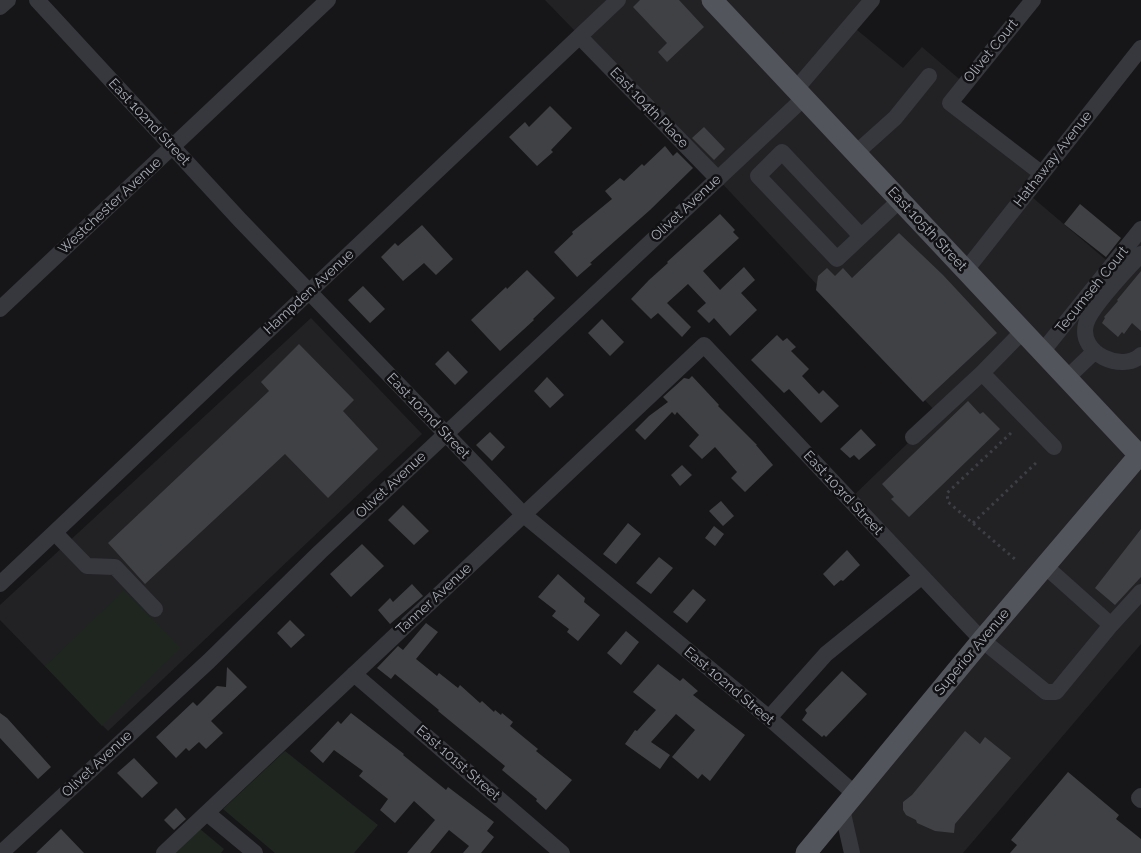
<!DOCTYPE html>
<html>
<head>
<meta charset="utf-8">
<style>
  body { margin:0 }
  canvas { display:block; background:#161618 }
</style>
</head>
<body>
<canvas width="1141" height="853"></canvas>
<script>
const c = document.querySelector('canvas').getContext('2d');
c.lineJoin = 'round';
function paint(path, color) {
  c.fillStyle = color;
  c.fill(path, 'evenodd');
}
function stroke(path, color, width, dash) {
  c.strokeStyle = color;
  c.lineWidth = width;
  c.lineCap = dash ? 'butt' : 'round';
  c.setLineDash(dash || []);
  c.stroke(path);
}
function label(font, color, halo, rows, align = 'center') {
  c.font = font + ' Raleway,sans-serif';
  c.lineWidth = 5;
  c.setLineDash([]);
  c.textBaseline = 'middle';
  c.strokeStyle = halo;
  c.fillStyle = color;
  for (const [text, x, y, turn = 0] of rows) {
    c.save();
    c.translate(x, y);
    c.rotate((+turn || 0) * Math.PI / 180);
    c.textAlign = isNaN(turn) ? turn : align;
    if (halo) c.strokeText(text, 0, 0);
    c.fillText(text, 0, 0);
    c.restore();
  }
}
paint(new Path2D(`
  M 545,0 L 872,0 L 851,25 L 903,68 L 922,47 L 965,84 L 950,102 L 1041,173 L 1026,192 L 1112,265 L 1141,229 L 1141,644 L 963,853 L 852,853 L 842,809 L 982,640 L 849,500 L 938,414 L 718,179 Z
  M 311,318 L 422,434 L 108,731 L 0,620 L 0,605 Z`), '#222225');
paint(new Path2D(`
  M 124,590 L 181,648 L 102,726 L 45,666 Z
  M 285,751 L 378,825 L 354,853 L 275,853 L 223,809 Z
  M 200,829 L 224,849 L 221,853 L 175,853 Z`), '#1e261f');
paint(new Path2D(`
  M 640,0 L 679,0 L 704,27 L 667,62 L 658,52 L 667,43 L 633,7 Z
  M 550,106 L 572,128 L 551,150 L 553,152 L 537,166 L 509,137 L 525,122 L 529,127 Z
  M 704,127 L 725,149 L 714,160 L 692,138 Z
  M 665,146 L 673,156 L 677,152 L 693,168 L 650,210 L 590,263 L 592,264 L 577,277 L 554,252 L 573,234 L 572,232 L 612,199 L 605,191 L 620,178 L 624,181 L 642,164 L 644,166 Z
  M 1080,204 L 1121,238 L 1106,257 L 1064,224 Z
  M 720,214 L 735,230 L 733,232 L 739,238 L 703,271 L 720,290 L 744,267 L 755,280 L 741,293 L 757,310 L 730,336 L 714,318 L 709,323 L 697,311 L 706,303 L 688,284 L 667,303 L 691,327 L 682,337 L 658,313 L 651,319 L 631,299 L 649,280 L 668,263 L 667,262 Z
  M 422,225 L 453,259 L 436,275 L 424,263 L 403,281 L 381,257 L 395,243 L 398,246 Z
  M 899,233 L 943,275 L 997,333 L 923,402 L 816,290 L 818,276 L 827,268 L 835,276 L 843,268 L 852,278 Z
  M 527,270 L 555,298 L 533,319 L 534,320 L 500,351 L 471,320 L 506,287 L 507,289 Z
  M 1141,271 L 1141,331 L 1132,323 L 1124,334 L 1122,332 L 1118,337 L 1102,323 L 1105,318 L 1104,317 L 1118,301 L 1117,300 Z
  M 363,286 L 385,309 L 370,323 L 348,300 Z
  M 602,319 L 624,342 L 610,356 L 588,333 Z
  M 777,335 L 783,341 L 787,338 L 796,347 L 791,351 L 809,369 L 802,376 L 819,394 L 823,390 L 839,406 L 821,423 L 789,389 L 784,393 L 751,360 Z
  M 299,344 L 354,400 L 343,411 L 378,449 L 328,498 L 285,454 L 145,584 L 108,543 L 269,391 L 261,382 Z
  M 448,351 L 468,372 L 455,385 L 435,364 Z
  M 692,376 L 719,405 L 718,406 L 757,445 L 756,445 L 773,465 L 745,492 L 731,478 L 737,472 L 715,447 L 702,459 L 689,446 L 699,435 L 677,412 L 675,415 L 672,412 L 645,440 L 635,430 L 649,416 L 668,402 L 663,397 L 684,378 L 689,379 Z
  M 547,377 L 564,395 L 550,408 L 534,391 Z
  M 968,401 L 980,414 L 983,412 L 1000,429 L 909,517 L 891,499 L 894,497 L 882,484 Z
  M 861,429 L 876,445 L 859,460 L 854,455 L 850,458 L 840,449 Z
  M 490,432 L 505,447 L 492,461 L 476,445 Z
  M 682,465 L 692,475 L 680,486 L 671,475 Z
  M 721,501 L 734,516 L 723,526 L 709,511 Z
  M 403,505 L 429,531 L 414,545 L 388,520 Z
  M 628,523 L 641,534 L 616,564 L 603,554 Z
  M 714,526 L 724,534 L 715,546 L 705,538 Z
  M 1141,529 L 1141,577 L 1115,605 L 1095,588 Z
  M 362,544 L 384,566 L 351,597 L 330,574 Z
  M 847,550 L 860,565 L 843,581 L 841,580 L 834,586 L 823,574 Z
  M 659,557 L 673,568 L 651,594 L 636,583 Z
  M 558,574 L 585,598 L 584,602 L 600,615 L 578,641 L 567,632 L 569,629 L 552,616 L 556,611 L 538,597 Z
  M 412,584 L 423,596 L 390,624 L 378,610 L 390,598 L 393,602 Z
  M 693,589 L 706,600 L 687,623 L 673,612 Z
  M 290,620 L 305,635 L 291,648 L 277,633 Z
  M 426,623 L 438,632 L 416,659 L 437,676 L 439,673 L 458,688 L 460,685 L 480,703 L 482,701 L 494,712 L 495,710 L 501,715 L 502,713 L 513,722 L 510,726 L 538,749 L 536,751 L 572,780 L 546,810 L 536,801 L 537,799 L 502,770 L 505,766 L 438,711 L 439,710 L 395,674 L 391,679 L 377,668 L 398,646 L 403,650 Z
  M 626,631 L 639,642 L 621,665 L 607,653 Z
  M 658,664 L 680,681 L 683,678 L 698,691 L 693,695 L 745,735 L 710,781 L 702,774 L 698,779 L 672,757 L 695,730 L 676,714 L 651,742 L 670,755 L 660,769 L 625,744 L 635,730 L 637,731 L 656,710 L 633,692 Z
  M 227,667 L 247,687 L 211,721 L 223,733 L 206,749 L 199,742 L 189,751 L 186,748 L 176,758 L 156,737 L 193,702 L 197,706 L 217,686 L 226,687 Z
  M 842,671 L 867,694 L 826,737 L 824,735 L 822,737 L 802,720 L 807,713 L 805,710 Z
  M 0,713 L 7,718 L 51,767 L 38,779 L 0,738 Z
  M 351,713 L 404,754 L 403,755 L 446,790 L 448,787 L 494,822 L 487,831 L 494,837 L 481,853 L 463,853 L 469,846 L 449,830 L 430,853 L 407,853 L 435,820 L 414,801 L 395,823 L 380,810 L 388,799 L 359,776 L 363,771 L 334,750 L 323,763 L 310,751 L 338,721 L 341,724 Z
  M 965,731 L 980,744 L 985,737 L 1011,758 L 955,824 L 954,833 L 935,831 L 917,823 L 916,820 L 906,815 L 903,810 L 903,802 L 912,795 Z
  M 134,758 L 158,783 L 142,798 L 117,773 Z
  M 1068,772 L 1119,815 L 1116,819 L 1141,839 L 1141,853 L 1010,853 L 1017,845 L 1011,840 Z
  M 176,808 L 186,819 L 174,830 L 164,820 Z
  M 61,829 L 84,853 L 36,853 Z`), '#404145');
stroke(new Path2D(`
  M 1011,433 L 947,493 L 948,502 L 1016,560
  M 973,523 L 1037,462`), '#3d3f44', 3, [2.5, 4]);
stroke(new Path2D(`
  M 37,0 L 240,220 L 524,515 L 769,718 L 855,794
  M 1033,0 L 950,103 L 1041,173
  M 0,7 L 8,0
  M 580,37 L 718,179
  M 796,89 L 872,0
  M 856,153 L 895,118 L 929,76
  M 861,236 L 782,152 L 758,176 L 837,259 L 900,200
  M 1141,254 C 1127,270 1091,306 1086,324 C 1078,354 1123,373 1141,355
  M 966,270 L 1141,48
  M 0,309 L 328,0
  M 1042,352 L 1141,229
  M 982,373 L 1054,447
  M 1067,378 L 1094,352
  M 913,437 L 982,373 L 1023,331
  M 55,533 L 87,566 L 115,567 L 155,609
  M 0,584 L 618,0
  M 1111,625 L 1141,592
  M 354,674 L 562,853
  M 769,718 L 826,654 L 921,577
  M 1141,796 L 1139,798 L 1141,800
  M 842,809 L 852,853
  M 207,813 L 255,853
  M 1,853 L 209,661 L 320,552 L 804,98
  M 164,853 L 704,345 L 964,621 L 982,640 L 1046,692 L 1056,692 L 1111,625 L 1045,566`), '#37383d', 16);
stroke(new Path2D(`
  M 712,0 L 1141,457
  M 806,853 L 982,640 L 1141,453`), '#53555c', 21);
label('14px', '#a8adb8', '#111113', [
  ["Olivet Court",991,51,-51],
  ["East 104th Place",649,108,46],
  ["East 102nd Street",149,122,47],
  ["Hathaway Avenue",1053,159,-52],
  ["Westchester Avenue",110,206,-43],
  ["Olivet Avenue",686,208,-43],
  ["East 105th Street",927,229,47],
  ["Tecumseh Court",1092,290,-51],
  ["Hampden Avenue",309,292,-43],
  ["East 102nd Street",428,416,46],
  ["Olivet Avenue",391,485,-43],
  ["East 103rd Street",843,493,47],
  ["Tanner Avenue",434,599,-43],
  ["Superior Avenue",972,652,-50],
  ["East 102nd Street",729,686,40],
  ["East 101st Street",458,763,41],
  ["Olivet Avenue",97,764,-43]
]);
</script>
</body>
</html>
